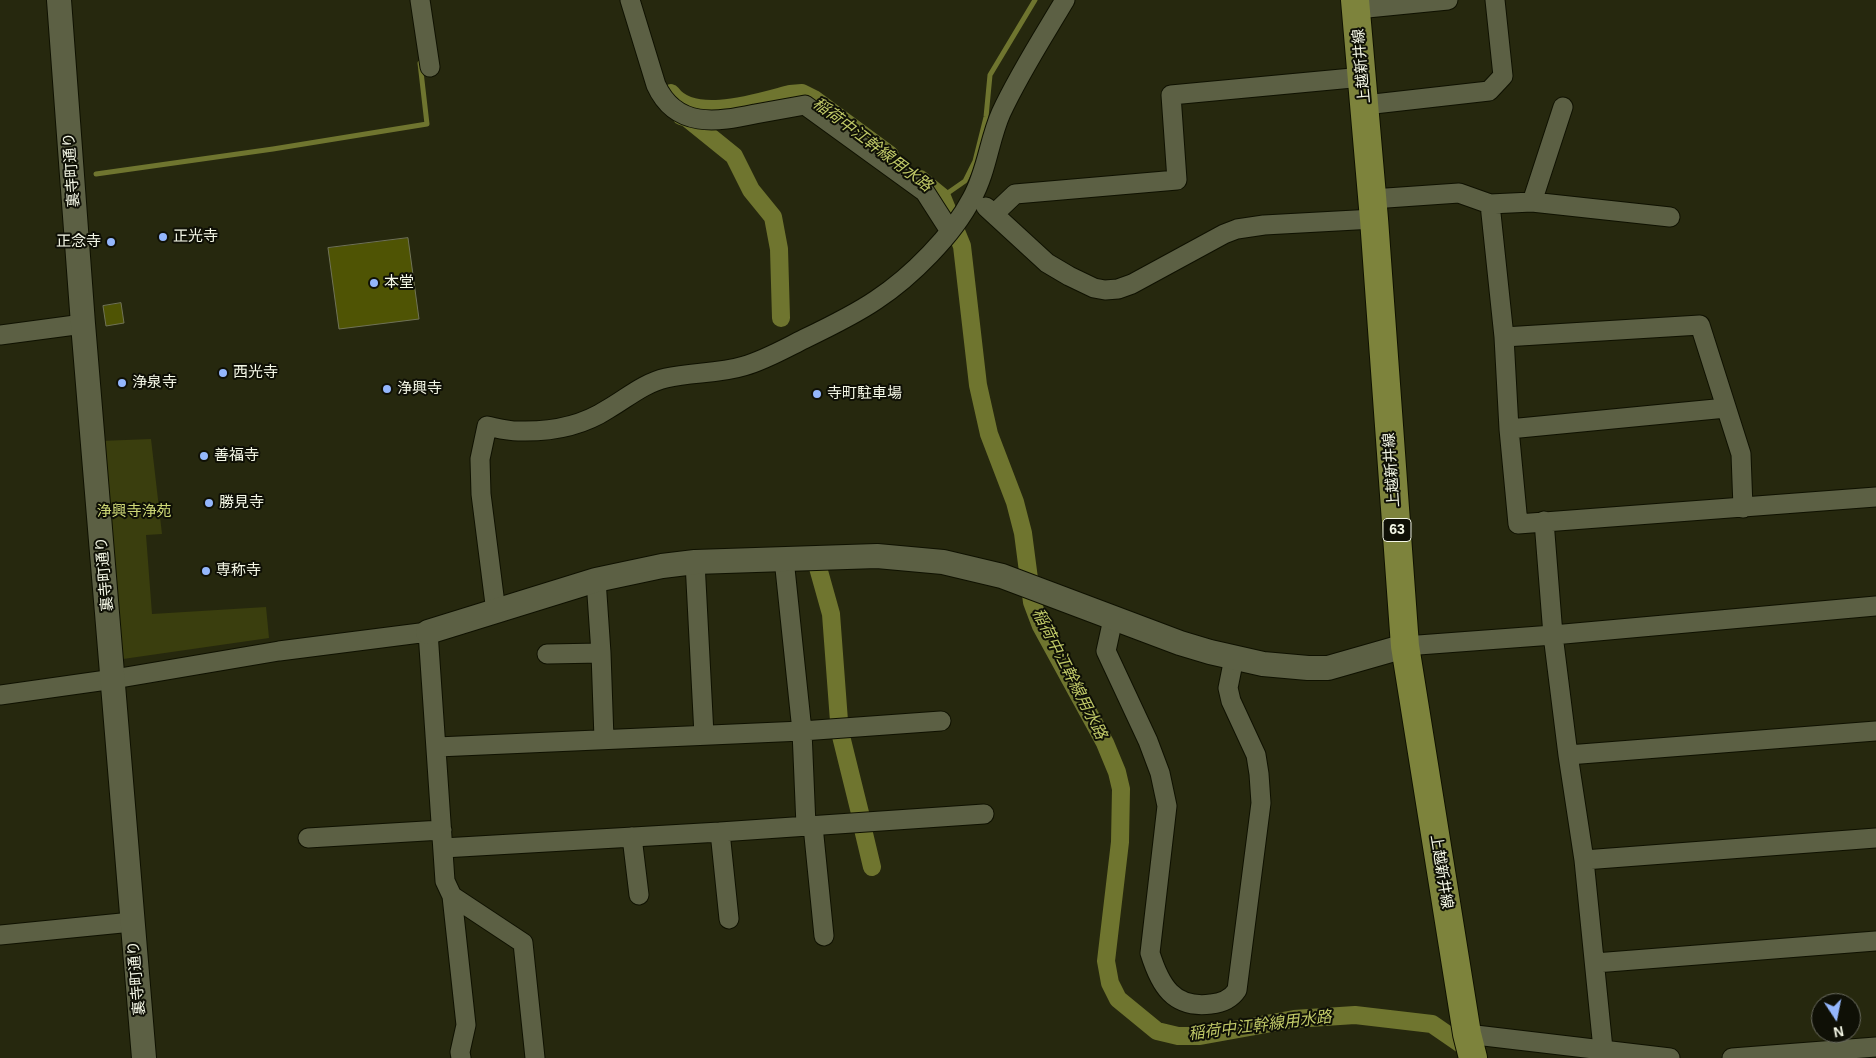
<!DOCTYPE html>
<html>
<head>
<meta charset="utf-8">
<style>
  body { margin:0 }
  #map { position:relative; width:1876px; height:1058px; overflow:hidden; background:#26280e; font-family:Helvetica,sans-serif }
  canvas { display:block }
  .north { position:absolute; left:1811px; top:993px; width:50px; height:50px; box-sizing:border-box; background:#0f1006; border:1px solid #6b6c60; border-radius:50%; rotate:169deg; font-size:14px; font-weight:700; line-height:20px; text-align:center; color:#f4f7e6 }
  .north::after { content:''; display:block; margin:auto; width:18px; height:22px; background:#94b7fd; clip-path:polygon(50% 0,100% 100%,50% 72%,0 100%) }
</style>
</head>
<body>
<div id="map">
<canvas width="1876" height="1058"></canvas>
<div class="north">N</div>
</div>
<script>
const c = document.querySelector('canvas').getContext('2d');
c.lineJoin = 'round';
function paint(path, color) {
  c.fillStyle = color;
  c.fill(path, 'evenodd');
}
function stroke(path, color, width, dash) {
  c.strokeStyle = color;
  c.lineWidth = width;
  c.lineCap = dash ? 'butt' : 'round';
  c.setLineDash(dash || []);
  c.stroke(path);
}
function label(font, color, halo, rows, align = 'center') {
  c.font = font + ' Helvetica,"Noto Sans JP",sans-serif';
  c.lineWidth = 4;
  c.setLineDash([]);
  c.textBaseline = 'middle';
  c.strokeStyle = halo;
  c.fillStyle = color;
  for (const [text, x, y, turn = 0] of rows) {
    c.save();
    c.translate(x, y);
    c.rotate((+turn || 0) * Math.PI / 180);
    c.textAlign = isNaN(turn) ? turn : align;
    if (halo) c.strokeText(text, 0, 0);
    c.fillText(text, 0, 0);
    c.restore();
  }
}
paint(new Path2D(`
  M 151,439 L 162,534 L 146,535 L 152,614 L 266,607 L 269,638 L 123,659 L 100,441 Z`), '#3a3e0e');
stroke(new Path2D(`
  M 96,174 L 273,149 L 427,124 L 420,63
  M 942,197 L 965,181 L 975,161 L 986,117 L 990,75 L 1035,0`), '#6f752f', 5);
stroke(new Path2D(`
  M 671,93 C 693,124 759,102 790,94 L 802,93 L 814,99 L 890,155
  M 681,116 L 687,118 L 734,156 L 751,190 L 773,217 L 779,249 L 781,318
  M 920,179 L 942,197 L 962,246 L 978,385 L 989,434 L 1015,502 L 1023,533 L 1032,602 L 1041,626 L 1105,743 L 1117,772 L 1121,789 L 1120,842 L 1106,961 L 1110,983 L 1118,999 L 1157,1031 L 1178,1036 L 1200,1036 L 1294,1019 L 1355,1015 L 1432,1024 L 1474,1053
  M 817,564 L 831,614 L 839,721
  M 840,732 L 861,817
  M 862,825 L 872,867`), '#6f752f', 18);
const building = new Path2D(`
  M 408,238 L 419,319 L 339,329 L 328,248 Z
  M 121,303 L 124,323 L 106,326 L 103,306 Z`);
paint(building, '#4f5404');
stroke(building, '#707357', 1);
const minor = new Path2D(`
  M 420,0 L 430,67
  M 630,0 L 656,85 C 676,129 717,122 755,114 C 772,111 789,108 805,105 L 925,192 L 950,231
  M 1357,9 L 1448,0
  M 1365,105 L 1489,91 L 1503,76 L 1495,0
  M 1372,199 L 1459,193 L 1490,204 L 1504,337 L 1509,429 L 1518,524 L 1876,497
  M 1532,202 L 1563,107
  M 1490,204 L 1532,202 L 1670,217
  M 986,207 L 1047,263 L 1069,276 L 1094,288 L 1105,290 L 1118,289 L 1132,284 L 1224,234 L 1237,229 L 1264,225 L 1374,219
  M 994,214 L 1015,194 L 1177,180 L 1171,95 L 1363,77
  M 0,335 L 83,324
  M 1504,337 L 1700,325 L 1741,454 L 1743,508
  M 1509,429 L 1726,408
  M 1544,521 L 1553,635 L 1568,755 L 1584,860 L 1603,1049
  M 784,559 L 802,731 L 806,826
  M 695,562 L 704,735
  M 596,580 L 601,653 L 604,739
  M 496,612 L 481,494 L 480,459 L 487,426 C 497,428 508,431 518,431 C 549,432 582,426 608,409 C 627,398 644,383 666,378 C 692,372 718,374 744,366 C 765,360 784,349 804,339 C 829,327 854,315 876,300 C 911,277 953,235 972,198 C 987,171 989,140 1001,113 C 1019,74 1043,37 1065,0
  M 1113,619 L 1106,651 L 1148,741 L 1160,773 L 1167,806 L 1150,953 C 1160,985 1173,1009 1211,1004 C 1222,1003 1231,999 1237,990 L 1261,803 L 1259,774 L 1256,755 L 1231,701 L 1228,688 L 1234,658
  M 1405,646 L 1553,635 L 1876,606
  M 547,654 L 601,653
  M 0,695 L 114,679 L 279,651 L 428,632 L 445,881 L 452,896 L 466,1025 L 460,1052 L 461,1058
  M 437,747 L 802,731 L 941,721
  M 1568,755 L 1876,731
  M 813,826 L 824,936
  M 720,832 L 729,919
  M 632,837 L 639,895
  M 308,838 L 442,830
  M 443,848 L 720,832 L 984,814
  M 1584,860 L 1876,838
  M 452,896 L 523,943 L 535,1058
  M 0,935 L 132,922
  M 1595,963 L 1876,941
  M 1467,1034 L 1670,1058
  M 1732,1058 L 1876,1047`);
const tertiary = new Path2D(`
  M 59,0 L 83,324 L 144,1058
  M 428,632 L 596,580 L 662,566 L 695,562 L 877,556 L 943,562 L 1002,576 L 1180,643 L 1210,652 L 1263,664 L 1308,668 L 1328,668 L 1405,646`);
const primary = new Path2D(`
  M 1355,0 L 1374,219 L 1405,646 L 1467,1034 L 1473,1058`);
stroke(minor, '#0f1100', 21);
stroke(tertiary, '#0f1100', 26);
stroke(primary, '#0f1100', 30);
stroke(minor, '#5c6044', 19);
stroke(tertiary, '#5c6044', 24);
stroke(primary, '#7d833c', 28);
for (const [x, y, r, color] of [
  [163,237,5,"#94b7fd"],
  [111,242,5,"#94b7fd"],
  [374,283,5,"#94b7fd"],
  [223,373,5,"#94b7fd"],
  [122,383,5,"#94b7fd"],
  [387,389,5,"#94b7fd"],
  [817,394,5,"#94b7fd"],
  [204,456,5,"#94b7fd"],
  [209,503,5,"#94b7fd"],
  [206,571,5,"#94b7fd"]
]) {
  const dot = new Path2D();
  dot.arc(x, y, r, 0, 2 * Math.PI);
  c.fillStyle = color;
  c.fill(dot);
  stroke(dot, '#0f1006', 2);
}
for (const [x, y, w] of [
  [1397,530,28]
]) {
  const box = new Path2D();
  box.roundRect(x - w / 2, y - 11.5, w, 23, 4);
  c.fillStyle = '#0f1006';
  c.fill(box);
  stroke(box, '#f4f7e6', 1);
}
label('bold 14px', '#f4f7e6', null, [
  ["63",1397,530]
]);
label('15px', '#f4f7e6', '#0f1006', [
  ["上越新井線",1362,66,-95],
  ["裏寺町通り",72,170,-94],
  ["上越新井線",1392,470,-94],
  ["裏寺町通り",105,574,-95],
  ["上越新井線",1441,872,81],
  ["裏寺町通り",137,978,-95]
]);
label('15px', '#f4f7e6', '#0f1006', [
  ["正光寺",173,237],
  ["正念寺",101,242,"right"],
  ["本堂",384,283],
  ["西光寺",233,373],
  ["浄泉寺",132,383],
  ["浄興寺",397,389],
  ["寺町駐車場",827,394],
  ["善福寺",214,456],
  ["勝見寺",219,503],
  ["専称寺",216,571]
], 'left');
label('15px', '#cfd977', '#0f1006', [
  ["浄興寺浄苑",134,512]
]);
label('italic 16px', '#c0c967', '#0f1006', [
  ["稲荷中江幹線用水路",872,145,37],
  ["稲荷中江幹線用水路",1069,674,63],
  ["稲荷中江幹線用水路",1260,1026,-7]
]);
</script>
</body>
</html>
